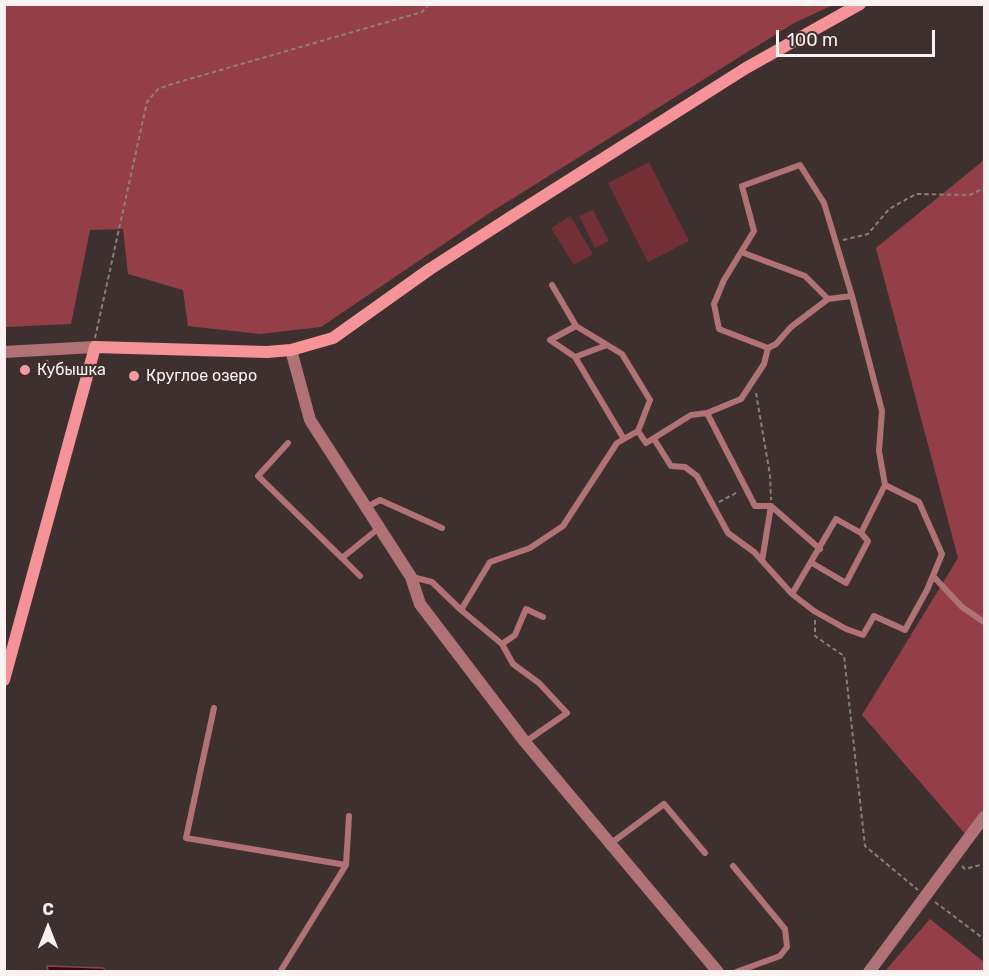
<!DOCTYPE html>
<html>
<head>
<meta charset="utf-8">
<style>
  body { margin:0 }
  #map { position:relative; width:989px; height:976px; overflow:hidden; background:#3f3030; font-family:Rubik,sans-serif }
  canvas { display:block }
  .frame { position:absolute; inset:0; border:6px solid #fcf2f2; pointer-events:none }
  .north { position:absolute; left:18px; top:898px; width:60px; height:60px; -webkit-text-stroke:4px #3f3030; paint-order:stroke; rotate:0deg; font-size:16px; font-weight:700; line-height:24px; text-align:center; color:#fcf2f2 }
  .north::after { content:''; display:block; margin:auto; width:21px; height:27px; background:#fcf2f2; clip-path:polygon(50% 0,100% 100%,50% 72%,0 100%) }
  .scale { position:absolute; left:776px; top:30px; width:159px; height:27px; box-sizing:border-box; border:3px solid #fcf2f2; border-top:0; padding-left:8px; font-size:18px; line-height:21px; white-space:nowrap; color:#fcf2f2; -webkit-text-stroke:4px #3f3030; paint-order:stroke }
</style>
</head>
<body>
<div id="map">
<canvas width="989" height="976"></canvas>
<div class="frame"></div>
<div class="north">С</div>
<div class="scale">100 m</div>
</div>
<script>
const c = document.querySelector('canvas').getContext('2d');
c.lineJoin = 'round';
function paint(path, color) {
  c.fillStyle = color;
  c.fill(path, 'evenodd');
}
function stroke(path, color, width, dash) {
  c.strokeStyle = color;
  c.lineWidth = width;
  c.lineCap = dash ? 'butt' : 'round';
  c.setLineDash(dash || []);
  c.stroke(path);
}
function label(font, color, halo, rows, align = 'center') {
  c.font = font + ' Rubik,sans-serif';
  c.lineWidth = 4.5;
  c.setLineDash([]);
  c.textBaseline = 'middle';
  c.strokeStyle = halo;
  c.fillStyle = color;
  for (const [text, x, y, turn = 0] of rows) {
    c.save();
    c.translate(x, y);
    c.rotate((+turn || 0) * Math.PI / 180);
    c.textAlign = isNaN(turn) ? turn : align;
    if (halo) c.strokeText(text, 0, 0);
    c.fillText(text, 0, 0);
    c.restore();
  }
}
paint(new Path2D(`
  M 649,162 L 689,241 L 648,262 L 608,183 Z
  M 593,210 L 609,241 L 595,248 L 579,216 Z
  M 570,216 L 593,254 L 574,265 L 551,228 Z`), '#722f35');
paint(new Path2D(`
  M 4,5 L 5,4 L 833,5 L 794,23 L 491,212 L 321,327 L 260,334 L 188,326 L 183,290 L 128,274 L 123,229 L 90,230 L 71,324 L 5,327 Z
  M 984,160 L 984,822 L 966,835 L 862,715 L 958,558 L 876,248 Z
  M 930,919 L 984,962 L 984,971 L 885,971 Z`), '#943f47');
const water = new Path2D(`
  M 47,966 L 103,968 L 107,971 L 48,971 Z`);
paint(water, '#420410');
stroke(water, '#7a4b54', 1.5);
stroke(new Path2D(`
  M 843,240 L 868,234 L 889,209 L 916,194 L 970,195 L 984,188
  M 95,338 L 147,102 L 158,89 L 172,84 L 422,12 L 430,4
  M 47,360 L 49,369
  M 756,393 L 770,475 L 771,500
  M 719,502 L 738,492
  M 815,620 L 815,636 L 844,656 L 865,846 L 918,890
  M 962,866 L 965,869 L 984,864
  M 935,902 L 984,939`), '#8a7d7d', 2, [4.5, 3]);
stroke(new Path2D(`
  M 741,252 L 805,276 L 828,299
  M 552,285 L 576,326 L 550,340 L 575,357 L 624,439
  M 576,326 L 622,354 L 650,400 L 638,431
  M 768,348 L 776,344 L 791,327 L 828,299 L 852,296
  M 575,357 L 607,345
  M 707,413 L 755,506 L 771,506 L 820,549
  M 654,439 L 671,466 L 685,467 L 697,476 L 728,533 L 754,552 L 792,594 L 814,611 L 846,629 L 863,635 L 874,616 L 905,630 L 927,590 L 942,554 L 919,502 L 885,485 L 861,533 L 836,519 L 792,594
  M 288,443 L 258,476 L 342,558 L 379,528
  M 367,507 L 380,500 L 442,528
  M 342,558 L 360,576
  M 762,561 L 771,506
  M 812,563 L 846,583 L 868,541 L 861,533
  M 933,576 L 962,607 L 984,622
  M 412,577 L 432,582 L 461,610 L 490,562 L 530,548 L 563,526 L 617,443 L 638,431 L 646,443 L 691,415 L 707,413 L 741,399 L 764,364 L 768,348 L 719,329 L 714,304 L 724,280 L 754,231 L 742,186 L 800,165 L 824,203 L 852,296 L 882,411 L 879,451 L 885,485
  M 461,610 L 502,644 L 513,664 L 539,683 L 567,713 L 525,742
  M 502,644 L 515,635 L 526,609 L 543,617
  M 214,708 L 186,838 L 346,865
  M 610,844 L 664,804 L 705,853
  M 733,866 L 785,929 L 787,947 L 780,956 L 736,972
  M 280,972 L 346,865 L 349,816`), '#b07275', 6);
stroke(new Path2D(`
  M 291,350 L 310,420 L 411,577 L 420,604 L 525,742 L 718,972
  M 4,352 L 95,347
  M 869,972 L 984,817`), '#b07275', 12);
stroke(new Path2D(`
  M 4,680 L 95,347 L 267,352 L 291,350 L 333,338 L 430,269 L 517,213 L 746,68 L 860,4`), '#f59399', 12);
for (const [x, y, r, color] of [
  [25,370,6,"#f49b9f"],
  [134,376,6,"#f49b9f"]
]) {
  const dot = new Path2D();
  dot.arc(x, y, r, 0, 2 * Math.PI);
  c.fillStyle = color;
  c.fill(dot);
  stroke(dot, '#3f3030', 2);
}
label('16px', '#fcf2f2', '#3f3030', [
  ["Кубышка",37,370],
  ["Круглое озеро",146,376]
], 'left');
</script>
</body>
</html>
